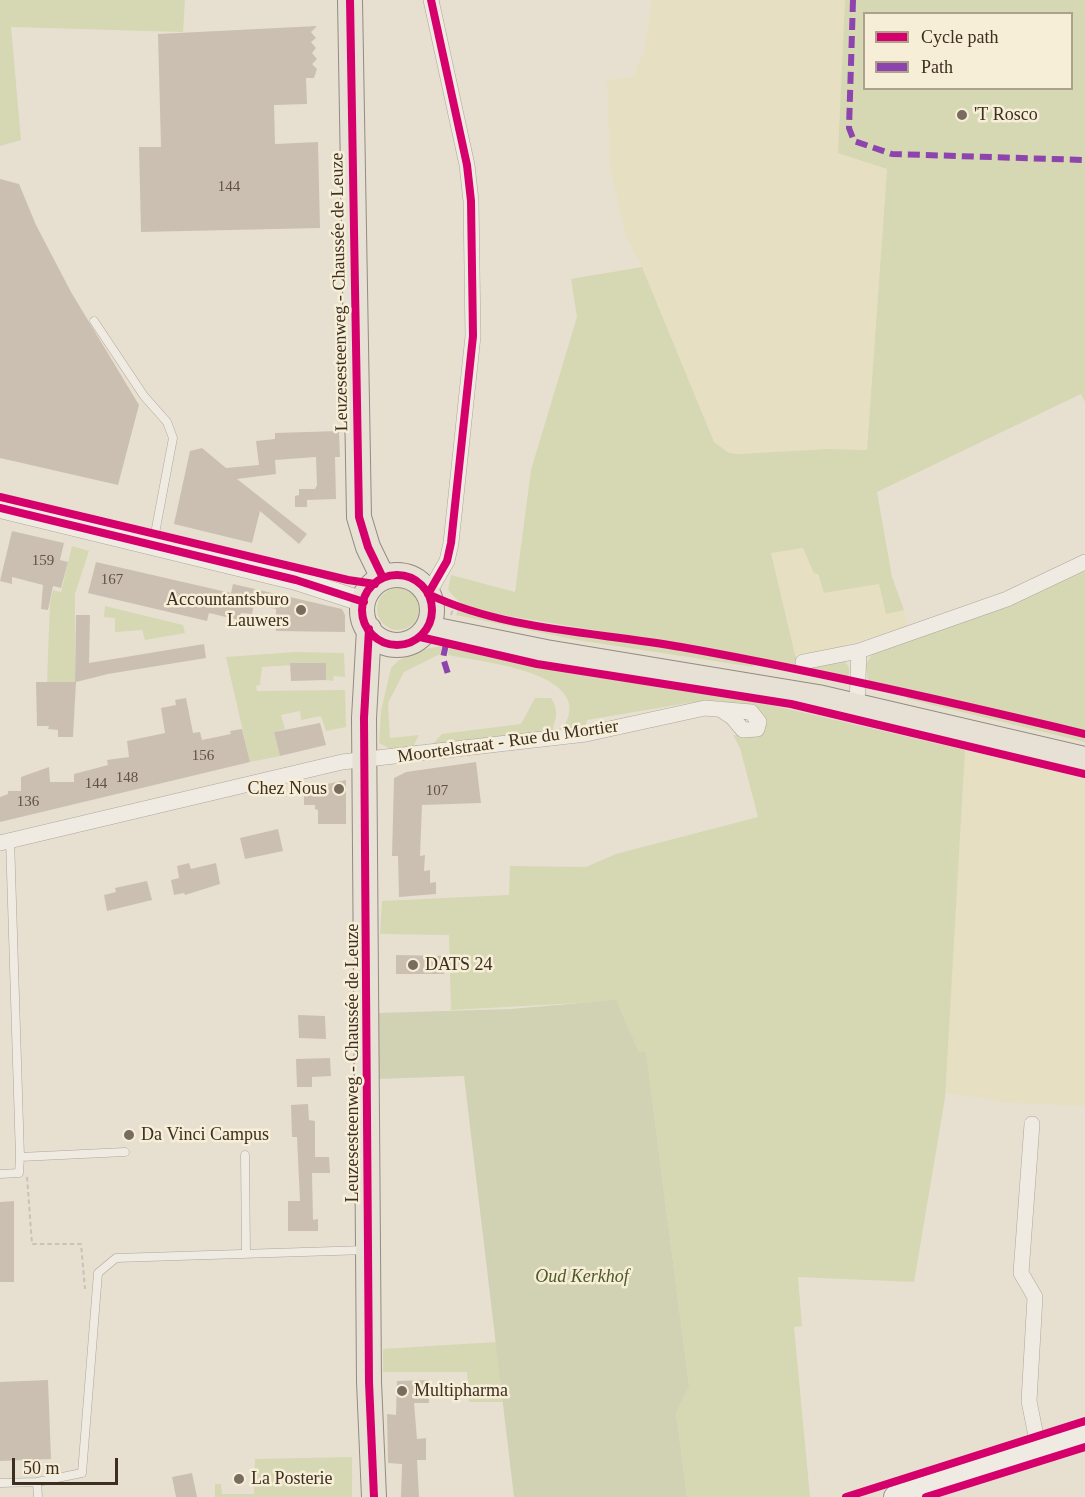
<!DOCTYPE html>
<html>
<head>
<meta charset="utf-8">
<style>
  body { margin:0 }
  #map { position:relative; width:1085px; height:1497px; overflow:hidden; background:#e7e0d1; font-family:Georgia,serif }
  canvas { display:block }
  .legend { position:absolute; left:863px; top:12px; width:210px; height:78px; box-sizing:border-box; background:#f7eed8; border:2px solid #ada18e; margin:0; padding:8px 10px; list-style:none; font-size:18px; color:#3d2e20 }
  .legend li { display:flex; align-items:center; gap:12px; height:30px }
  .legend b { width:30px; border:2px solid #ada18e }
  .scale { position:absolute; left:12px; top:1458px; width:106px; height:27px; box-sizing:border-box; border:3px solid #3d2e20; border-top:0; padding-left:8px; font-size:18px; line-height:21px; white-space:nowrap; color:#3d2e20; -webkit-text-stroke:4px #f7eed8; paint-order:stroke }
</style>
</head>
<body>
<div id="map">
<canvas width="1085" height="1497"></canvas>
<ul class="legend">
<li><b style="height:8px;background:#d6006c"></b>Cycle path</li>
<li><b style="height:8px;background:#8e44ad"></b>Path</li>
</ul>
<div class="scale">50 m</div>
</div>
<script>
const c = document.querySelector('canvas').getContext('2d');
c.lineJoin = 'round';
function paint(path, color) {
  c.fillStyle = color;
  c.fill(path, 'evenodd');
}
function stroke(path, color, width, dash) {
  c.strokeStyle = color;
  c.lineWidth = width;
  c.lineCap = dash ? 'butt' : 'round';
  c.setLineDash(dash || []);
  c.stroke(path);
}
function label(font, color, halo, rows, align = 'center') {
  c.font = font + ' Georgia,serif';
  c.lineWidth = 5;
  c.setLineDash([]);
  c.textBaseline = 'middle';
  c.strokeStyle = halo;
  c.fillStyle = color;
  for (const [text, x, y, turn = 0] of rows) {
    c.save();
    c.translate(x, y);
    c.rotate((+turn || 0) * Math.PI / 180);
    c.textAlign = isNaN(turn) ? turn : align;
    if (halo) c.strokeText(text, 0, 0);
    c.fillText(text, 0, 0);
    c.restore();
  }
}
paint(new Path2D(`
  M 652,0 L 845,0 L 838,153 L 887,169 L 867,450 L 827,449 L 739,454 L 729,453 L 714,442 L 642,267 L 625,235 L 610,165 L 607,80 L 631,77 L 635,73 L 644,51 Z
  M 803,548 L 825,593 L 879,584 L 886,614 L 904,610 L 908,626 L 808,657 L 795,655 L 771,553 Z
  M 965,750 L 1085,779 L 1085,1106 L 1013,1103 L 945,1093 Z`), '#e6dfc2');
paint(new Path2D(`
  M 0,0 L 185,0 L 183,32 L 11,27 L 21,140 L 0,146 Z
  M 845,0 L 1085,0 L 1085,402 L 1081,394 L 877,492 L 892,577 L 904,610 L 886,614 L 879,584 L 824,593 L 818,574 L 814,573 L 803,548 L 771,553 L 795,655 L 799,665 L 842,660 C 850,665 850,669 848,679 L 704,648 L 496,614 L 462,605 L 448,590 L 451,575 L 515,592 L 531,470 L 577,317 L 571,279 L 642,267 L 714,442 L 729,453 L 739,454 L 827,449 L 867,450 L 887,169 L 838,153 ZM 864,14 L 1072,14 L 1072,88 L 864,88 Z
  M 72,546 L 89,551 L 75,594 L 75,682 L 47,683 L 50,603 L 53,590 L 61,592 Z
  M 1085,567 L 1085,731 L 868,683 L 866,664 L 873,653 Z
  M377 609a21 21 0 1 1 42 0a21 21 0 1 1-42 0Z
  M 105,606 L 183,625 L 185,633 L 145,640 L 142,630 L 115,632 L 115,618 L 104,617 Z
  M 458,609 C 554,632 653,643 750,662 L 754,667 L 577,640 L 456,615 Z
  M 442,646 L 440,654 L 404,672 L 388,703 L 390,738 L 419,735 L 412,749 L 395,751 L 379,743 L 381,711 L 391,668 L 399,660 L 425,649 Z
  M 449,648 L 587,676 L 758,702 L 965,750 L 945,1098 L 914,1282 L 798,1277 L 802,1326 L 794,1327 L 810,1497 L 687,1497 L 676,1413 L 689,1385 L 646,1053 L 639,1052 L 616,1001 L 451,1010 L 449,935 L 380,934 L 382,901 L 509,895 L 510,866 L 586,867 L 616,854 L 758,817 L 740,748 L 733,735 L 754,736 L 750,706 L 716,701 L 694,702 L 587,720 L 585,726 L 562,730 C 566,722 571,714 569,704 C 562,669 477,661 448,655 Z
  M 295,652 L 344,653 L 345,677 L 334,676 L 333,681 L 326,680 L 325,663 L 262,667 L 260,685 L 256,686 L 257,691 L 345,690 L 346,727 L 326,731 L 321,716 L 301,720 L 300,711 L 281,715 L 285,729 L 274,732 L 280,756 L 250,762 L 226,657 Z
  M 907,697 L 1085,735 L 1085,742 L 908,699 Z
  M 535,698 L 551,698 C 559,711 556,718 552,732 L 430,747 L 442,734 L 521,724 Z
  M 496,1342 L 503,1402 L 469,1402 L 467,1372 L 383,1372 L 383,1349 Z
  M 352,1457 L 352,1497 L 215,1497 L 215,1484 L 221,1484 L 222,1494 L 254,1494 L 255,1459 Z`), '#d6d7b3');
paint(new Path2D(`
  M 616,1000 L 639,1052 L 646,1052 L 689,1386 L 676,1413 L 687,1497 L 514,1497 L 464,1076 L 376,1079 L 378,1013 L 511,1009 Z`), '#d1d1b3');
paint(new Path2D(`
  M 317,26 L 311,32 L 316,38 L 311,42 L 316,48 L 312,53 L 317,59 L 312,64 L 317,69 L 314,78 L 306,78 L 307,104 L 274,105 L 275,144 L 318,142 L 320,228 L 141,232 L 139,147 L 161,147 L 158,34 Z
  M 0,179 L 19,184 L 36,225 L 71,292 L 139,405 L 118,485 L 0,458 Z
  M 339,431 L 340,457 L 335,457 L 336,499 L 307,500 L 307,507 L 295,507 L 295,496 L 299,495 L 299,489 L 315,489 L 317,485 L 316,457 L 275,460 L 276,474 L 237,479 L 307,534 L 299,544 L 260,511 L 252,543 L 174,524 L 190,451 L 202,448 L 226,468 L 259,465 L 256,441 L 275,439 L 275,433 Z
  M 12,531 L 64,543 L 60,560 L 68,562 L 61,588 L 53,586 L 48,610 L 41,609 L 43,585 L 12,577 L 12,584 L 0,581 Z
  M 96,562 L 231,593 L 233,584 L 342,609 L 345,615 L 345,632 L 276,631 L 276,609 L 254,604 L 252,614 L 241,613 L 239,620 L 209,613 L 207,621 L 88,593 Z
  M 76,615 L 90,615 L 89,663 L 204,644 L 206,658 L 108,674 L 76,682 L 73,737 L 58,737 L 58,730 L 48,729 L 49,726 L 37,726 L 36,682 L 75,682 Z
  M 290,663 L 326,663 L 326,680 L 291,681 Z
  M 186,698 L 193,733 L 200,732 L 202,740 L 231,734 L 230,731 L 242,729 L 250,762 L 0,822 L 0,797 L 8,794 L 8,791 L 21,791 L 21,777 L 49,767 L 50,782 L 74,782 L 74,774 L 108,765 L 107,760 L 129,757 L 127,741 L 165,733 L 161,708 L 176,705 L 175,700 Z
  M 320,723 L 326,745 L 280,756 L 274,732 Z
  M 476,762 L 481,803 L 422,805 L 420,856 L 425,855 L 424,871 L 430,870 L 430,883 L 436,882 L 436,894 L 399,897 L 398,856 L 392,856 L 394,778 L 406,772 Z
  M 346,780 L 346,824 L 318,824 L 318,810 L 315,809 L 315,805 L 304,805 L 304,789 Z
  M 278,829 L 283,851 L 245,859 L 240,838 Z
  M 189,863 L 191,869 L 216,863 L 220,884 L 185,895 L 184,893 L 174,895 L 171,880 L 179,878 L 177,866 Z
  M 147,881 L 152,900 L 107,911 L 104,895 L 116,892 L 115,888 Z
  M 396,955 L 445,956 L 444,974 L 396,974 Z
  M 298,1015 L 325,1016 L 326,1039 L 299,1038 Z
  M 330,1058 L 331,1076 L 312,1077 L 312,1087 L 297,1087 L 296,1059 Z
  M 308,1104 L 309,1120 L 315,1121 L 315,1157 L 329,1157 L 330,1173 L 312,1173 L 313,1220 L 318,1219 L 318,1231 L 288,1231 L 288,1201 L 300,1201 L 297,1137 L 292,1137 L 291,1105 Z
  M 14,1201 L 14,1282 L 0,1282 L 0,1202 Z
  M 48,1380 L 51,1459 L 0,1461 L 0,1382 Z
  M 429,1380 L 429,1403 L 414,1403 L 417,1439 L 426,1438 L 426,1460 L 417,1460 L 419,1497 L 401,1497 L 402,1464 L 388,1463 L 387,1414 L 396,1415 L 397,1381 Z
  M 192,1473 L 197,1497 L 176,1497 L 172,1477 Z`), '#cbbfb2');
const service = new Path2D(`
  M 94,321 L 144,396 L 167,422 L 173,438 L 153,544
  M 10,839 L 20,1157 L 125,1152
  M 245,1155 L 246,1254
  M 0,1174 L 19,1173 L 20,1157
  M 0,1483 L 37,1482
  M 38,1497 L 37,1482 L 82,1473 L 98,1273 L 116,1258 L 366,1250`);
const minor = new Path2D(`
  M 428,594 L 447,561 L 451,543 L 473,336 L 471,201 L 467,165 L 431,0
  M 803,662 L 859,651
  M 857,706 L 859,651 L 1007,599 L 1085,562
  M 0,843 L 342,762 L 586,734 L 705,708 L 751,712 L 759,722 L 757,729 L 743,730 L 732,717 L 720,709
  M 1032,1124 L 1021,1273 L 1035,1297 L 1029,1401 L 1039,1451`);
const tertiary = new Path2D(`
  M 0,508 L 296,580 L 364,602`);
const secondary = new Path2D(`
  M 895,1497 L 1085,1436`);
const primary = new Path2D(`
  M 350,0 L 359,517 L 368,547 L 383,578
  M362 610a35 35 0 1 1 70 0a35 35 0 1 1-70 0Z
  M 427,628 L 546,652 L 818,697 L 1085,759
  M 369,629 L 364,718 L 369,1382 L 374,1497`);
stroke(service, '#ada599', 9);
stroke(minor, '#ada599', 16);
stroke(tertiary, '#ada599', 21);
stroke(secondary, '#9c958a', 24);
stroke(primary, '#928b80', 26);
stroke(new Path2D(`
  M 451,615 L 454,606
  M 27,1177 L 32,1244 L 81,1244 L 85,1289`), '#c8c2b9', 2, [4.5, 3]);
stroke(service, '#efebe3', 8);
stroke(minor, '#efebe3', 15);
stroke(tertiary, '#efebe3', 20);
stroke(secondary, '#efebe3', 22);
stroke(primary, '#e6e1d4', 24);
stroke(new Path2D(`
  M 853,0 L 849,128 L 854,141 L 892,154 L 1085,160
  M 446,644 L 443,658 L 448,674`), '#8e44ad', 6, [12, 6]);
stroke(new Path2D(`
  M 350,0 L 359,517 L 368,547 L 383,578
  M 0,497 L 348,580 L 375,584
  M 0,508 L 296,580 L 364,602
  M362 610a35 35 0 1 1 70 0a35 35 0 1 1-70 0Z
  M 428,594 C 506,631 597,632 681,647 C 816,671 951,702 1085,734
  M 428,594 L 447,561 L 451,543 L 473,336 L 471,201 L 467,165 L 431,0
  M 369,629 L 364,718 L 369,1382 L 374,1497
  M 420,637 L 537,664 L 791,704 L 1085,774
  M 846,1497 L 1085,1421
  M 926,1497 L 1085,1447`), '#d6006c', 8);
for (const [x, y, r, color] of [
  [962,115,6,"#786c5e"],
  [301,610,6,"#786c5e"],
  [339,789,6,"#786c5e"],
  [413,965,6,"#786c5e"],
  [129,1135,6,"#786c5e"],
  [402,1391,6,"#786c5e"],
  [239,1479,6,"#786c5e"]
]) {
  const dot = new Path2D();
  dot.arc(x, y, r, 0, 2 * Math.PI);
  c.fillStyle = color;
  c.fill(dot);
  stroke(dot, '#f7eed8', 2);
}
label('15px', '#605244', null, [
  ["144",229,187],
  ["159",43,561],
  ["167",112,580],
  ["156",203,756],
  ["148",127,778],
  ["144",96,784],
  ["107",437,791],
  ["136",28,802]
]);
label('18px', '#3d2e20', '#f7eed8', [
  ["'T Rosco",974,115],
  ["Accountantsburo",289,600,"right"],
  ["Lauwers",289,621,"right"],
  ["Chez Nous",327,789,"right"],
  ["DATS 24",425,965],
  ["Da Vinci Campus",141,1135],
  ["Multipharma",414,1391],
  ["La Posterie",251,1479]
], 'left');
label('18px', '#3d2e20', '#f7eed8', [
  ["Leuzesesteenweg - Chaussée de Leuze",340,292,-91],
  ["Moortelstraat - Rue du Mortier",508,742,-8],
  ["Leuzesesteenweg - Chaussée de Leuze",353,1063,-90]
]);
label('italic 18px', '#4d5a26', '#f7eed8', [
  ["Oud Kerkhof",582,1277]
]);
</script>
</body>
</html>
